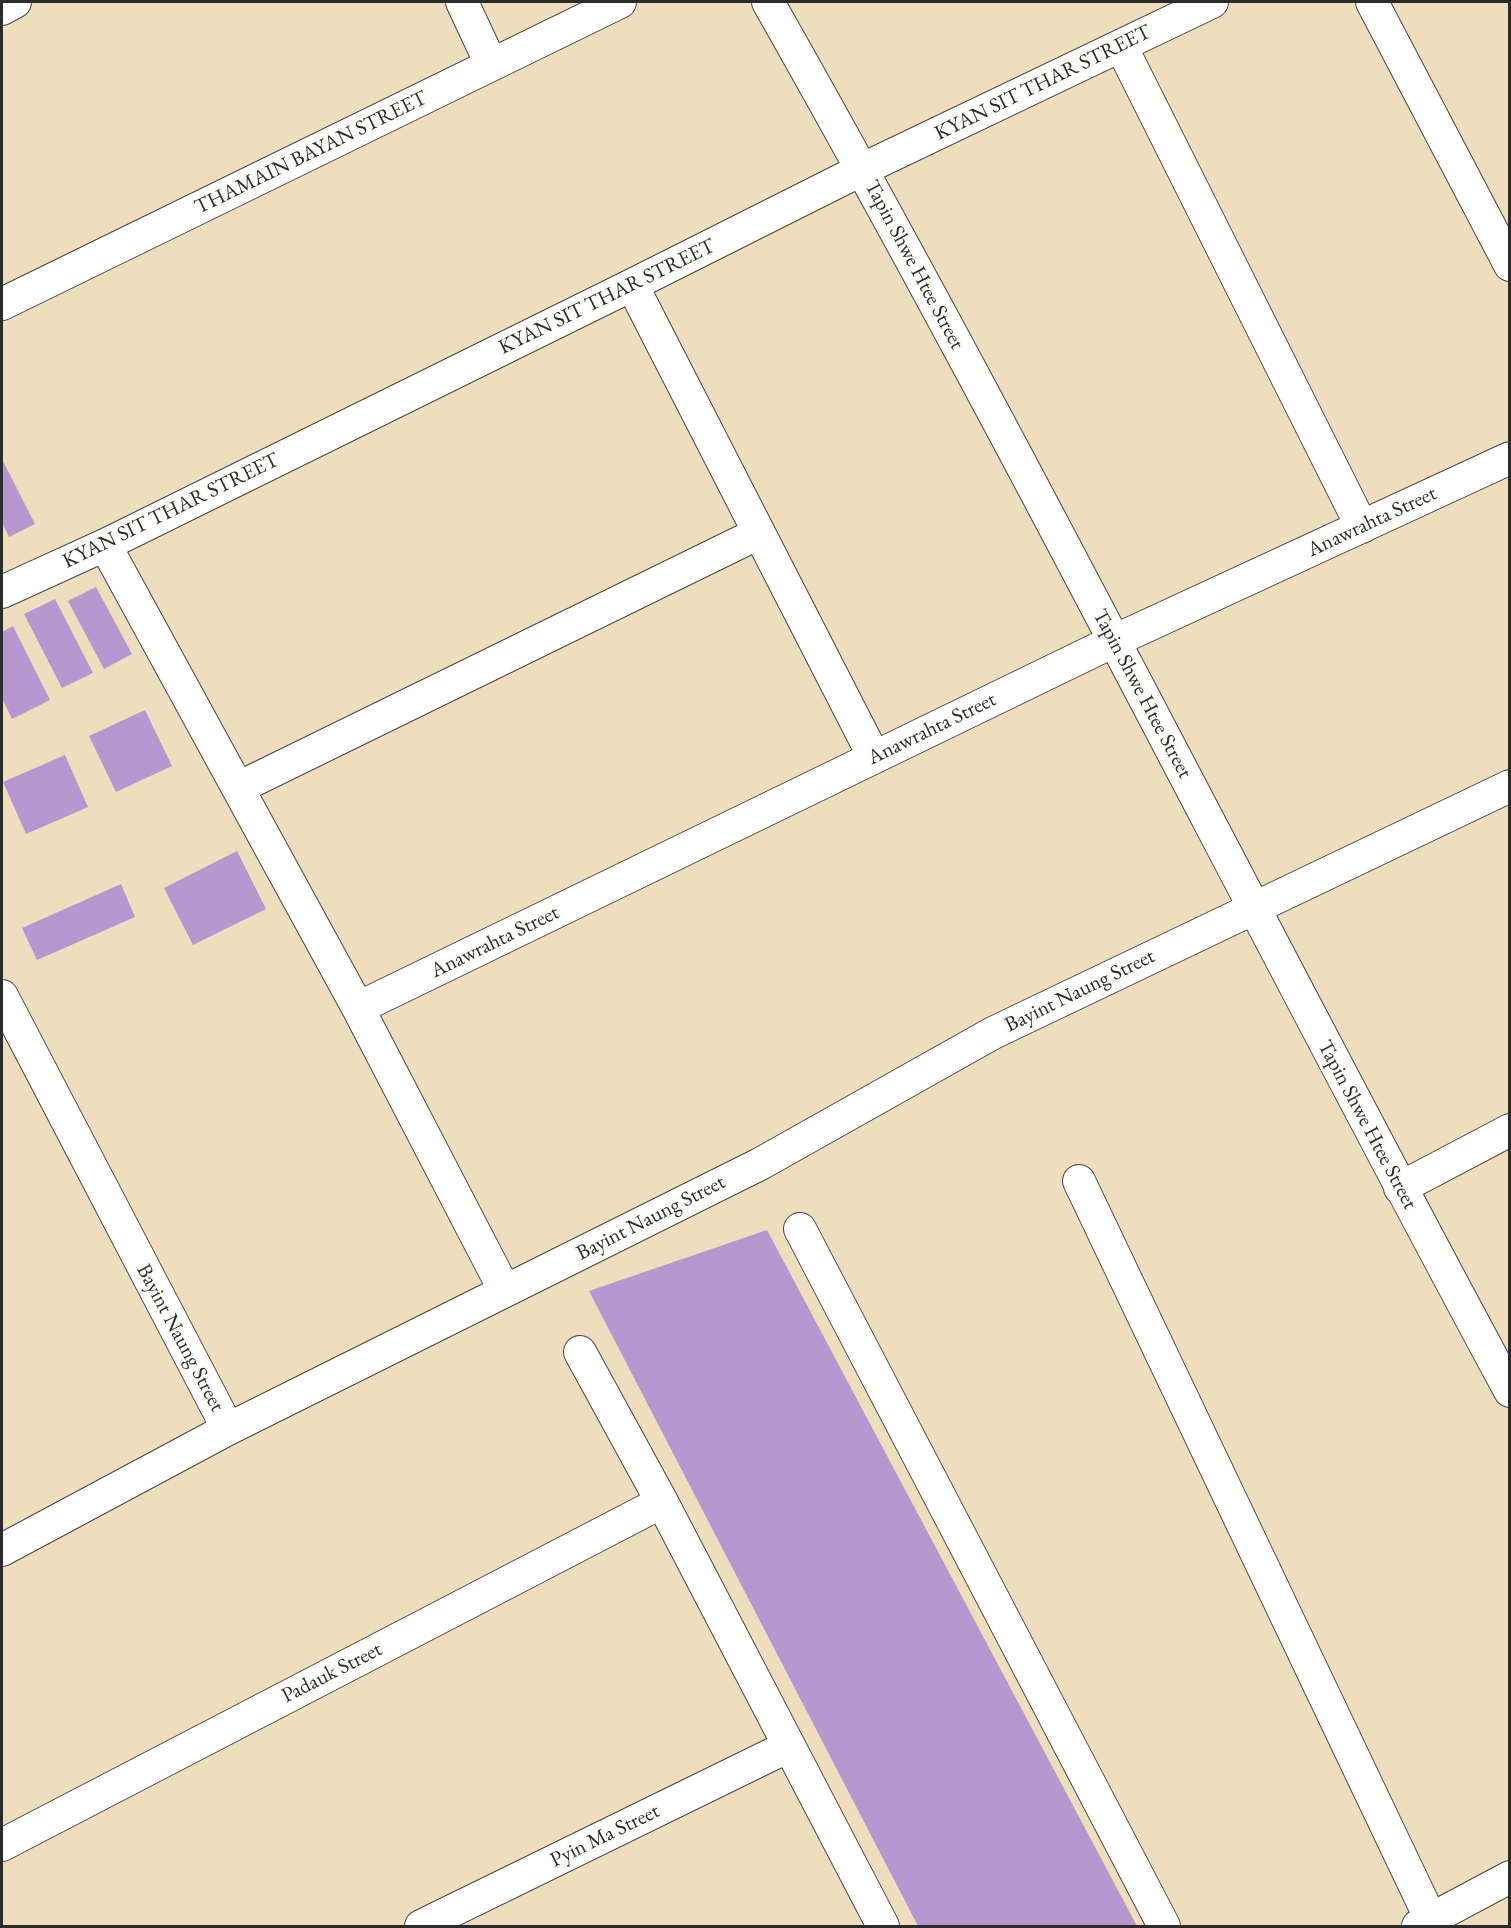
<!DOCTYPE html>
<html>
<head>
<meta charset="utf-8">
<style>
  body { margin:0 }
  #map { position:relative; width:1511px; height:1928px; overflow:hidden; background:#eedebd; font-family:"EB Garamond",serif }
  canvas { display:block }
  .frame { position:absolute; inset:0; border:3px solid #2b2b2b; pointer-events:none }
</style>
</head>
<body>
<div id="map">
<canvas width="1511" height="1928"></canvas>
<div class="frame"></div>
</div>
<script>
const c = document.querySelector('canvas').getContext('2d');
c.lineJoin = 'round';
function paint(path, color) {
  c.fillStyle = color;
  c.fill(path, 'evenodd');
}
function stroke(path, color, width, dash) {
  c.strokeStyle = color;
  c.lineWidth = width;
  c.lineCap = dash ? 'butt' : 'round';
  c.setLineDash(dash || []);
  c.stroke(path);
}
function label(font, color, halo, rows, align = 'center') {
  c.font = font + ' "EB Garamond",serif';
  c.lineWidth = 6;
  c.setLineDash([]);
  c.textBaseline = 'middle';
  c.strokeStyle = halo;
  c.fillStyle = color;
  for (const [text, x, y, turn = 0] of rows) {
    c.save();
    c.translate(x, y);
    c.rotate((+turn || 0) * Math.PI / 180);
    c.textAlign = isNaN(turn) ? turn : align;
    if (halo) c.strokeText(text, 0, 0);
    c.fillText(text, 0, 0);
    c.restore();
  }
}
paint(new Path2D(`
  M 2,459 L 35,524 L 9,537 L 2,522 Z
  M 96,587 L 132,654 L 104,669 L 68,601 Z
  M 55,599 L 93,673 L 62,688 L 24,614 Z
  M 13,626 L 50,700 L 12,719 L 2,698 L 2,632 Z
  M 145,710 L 172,766 L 116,792 L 89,736 Z
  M 65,755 L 88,807 L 26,834 L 3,782 Z
  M 237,851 L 266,909 L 193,945 L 164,888 Z
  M 121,884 L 135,917 L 37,960 L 22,928 Z
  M 767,1230 L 1137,1926 L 918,1926 L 589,1291 Z`), '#b797cf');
const minor = new Path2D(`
  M 462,2 L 491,64
  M 768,2 C 1027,458 1260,929 1510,1391
  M 1372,2 L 1510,265
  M 2,9 L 15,2
  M 1121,46 L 1362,527
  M 632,285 L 874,757
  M 2,304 L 620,2
  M 105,545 L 358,1008 L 505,1291
  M 2,592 L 105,545 L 632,285 L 863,169 L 1212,2
  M 238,788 L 759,533
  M 2,996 L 228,1429 L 760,1164 L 993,1033 L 1510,786
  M 358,1008 L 1114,641 L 1510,458
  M 1079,1181 L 1434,1926
  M 1400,1188 L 1510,1130
  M 800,1229 L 1164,1926
  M 580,1352 L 662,1502 L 883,1926
  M 2,1550 L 228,1429
  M 2,1845 L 662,1502
  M 421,1926 L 789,1746
  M 1418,1926 L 1510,1877`);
stroke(minor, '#484641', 34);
stroke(minor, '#fff', 32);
label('21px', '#2b2b2b', '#fdfcf7', [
  ["KYAN SIT THAR STREET",1043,83,-26],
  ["THAMAIN BAYAN STREET",311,153,-26],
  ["Tapin Shwe Htee Street",914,265,62],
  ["KYAN SIT THAR STREET",607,297,-26],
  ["KYAN SIT THAR STREET",171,511,-26],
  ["Anawrahta Street",1372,522,-25],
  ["Tapin Shwe Htee Street",1142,694,62],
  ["Anawrahta Street",932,729,-26],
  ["Anawrahta Street",495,942,-26],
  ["Bayint Naung Street",1080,991,-26],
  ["Tapin Shwe Htee Street",1367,1125,62],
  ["Bayint Naung Street",651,1218,-27],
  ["Bayint Naung Street",180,1338,62],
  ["Padauk Street",332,1673,-27],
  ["Pyin Ma Street",605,1836,-26]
]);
</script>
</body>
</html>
